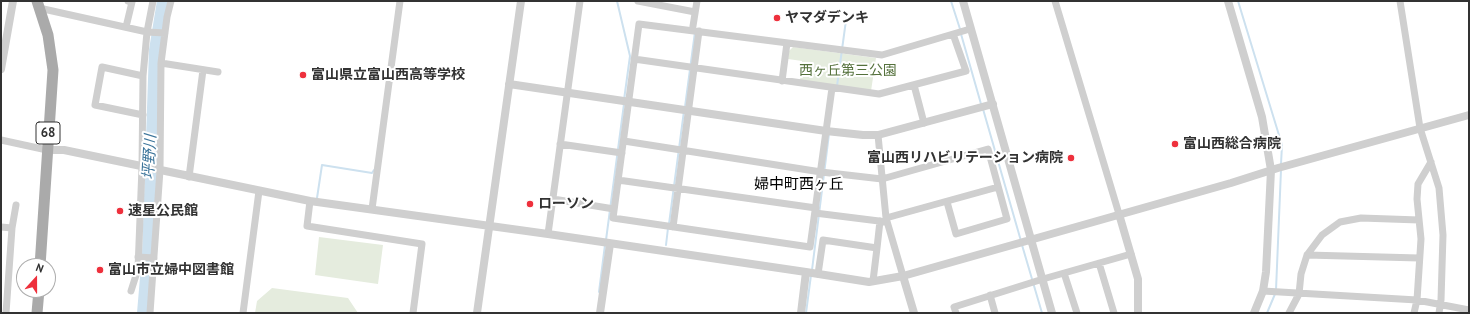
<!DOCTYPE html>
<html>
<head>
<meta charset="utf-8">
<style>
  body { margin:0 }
  #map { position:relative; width:1470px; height:314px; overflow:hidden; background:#fff; font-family:"PT Sans",sans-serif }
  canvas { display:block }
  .frame { position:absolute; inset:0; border:2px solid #323232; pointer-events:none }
  .north { position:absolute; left:16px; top:258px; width:40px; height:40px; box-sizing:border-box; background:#fff; border:1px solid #adadad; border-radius:50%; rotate:21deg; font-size:11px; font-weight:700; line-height:16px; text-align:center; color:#323232 }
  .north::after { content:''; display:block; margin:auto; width:14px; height:18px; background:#ee303c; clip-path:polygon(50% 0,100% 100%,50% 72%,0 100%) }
</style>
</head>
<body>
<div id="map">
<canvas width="1470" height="314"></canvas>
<div class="frame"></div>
<div class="north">N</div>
</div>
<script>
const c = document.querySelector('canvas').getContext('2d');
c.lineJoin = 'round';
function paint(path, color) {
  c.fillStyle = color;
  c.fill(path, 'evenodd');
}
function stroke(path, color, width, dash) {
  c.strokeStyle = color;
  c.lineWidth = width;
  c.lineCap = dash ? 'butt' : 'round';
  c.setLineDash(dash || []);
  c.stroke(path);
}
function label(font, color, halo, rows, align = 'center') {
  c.font = font + ' "PT Sans","Noto Sans JP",sans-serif';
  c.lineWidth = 4;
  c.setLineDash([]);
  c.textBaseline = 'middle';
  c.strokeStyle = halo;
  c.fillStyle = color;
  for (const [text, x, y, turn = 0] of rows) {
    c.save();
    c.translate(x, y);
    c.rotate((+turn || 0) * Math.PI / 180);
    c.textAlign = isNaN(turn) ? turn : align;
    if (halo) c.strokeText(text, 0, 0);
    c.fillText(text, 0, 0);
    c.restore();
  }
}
paint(new Path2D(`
  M 793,47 L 876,58 L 871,91 L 800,81 L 802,61 L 788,59 L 789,51 Z
  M 319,237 L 383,245 L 378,284 L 315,275 Z
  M 272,288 L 348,298 L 358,313 L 255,313 L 257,301 Z`), '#e5ecde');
stroke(new Path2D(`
  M 617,1 L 630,56 L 624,100
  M 951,1 L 960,29
  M 1238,1 L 1282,145 L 1281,164
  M 961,34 L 981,104
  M 837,86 L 847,13
  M 685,107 L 695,32
  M 983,109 L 1021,241
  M 317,198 L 322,165 L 372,173 L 374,170
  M 669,224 L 684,111
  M 606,240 L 624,104
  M 666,245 L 668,228
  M 1022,245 L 1042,313
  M 812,270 L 829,134
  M 1276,290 L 1281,170
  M 599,292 L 605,245
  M 806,313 L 811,275
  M 1267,313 L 1275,294`), '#cde1ef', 2);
stroke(new Path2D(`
  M 143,313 L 148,254 L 155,50 L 163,1`), '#cde1ef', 12);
stroke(new Path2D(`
  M 638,1 L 695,12
  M 1055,1 L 1119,214
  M 1400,1 L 1420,128 L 1439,188 L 1443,235 L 1441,300 L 1439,313
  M 39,8 L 147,32 L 165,33
  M 693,26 L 697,1
  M 126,27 L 132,2 L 128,1
  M 634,59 L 879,94 L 966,71 L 953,34
  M 161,63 L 218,72
  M 782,81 L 787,43
  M 914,85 L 924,123
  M 832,88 L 810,247 L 613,218 L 639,24 L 882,55 L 970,29
  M 143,115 L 95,105 L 102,67 L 143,76
  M 878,135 L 886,218 L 903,276
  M 1,140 L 47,150
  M 624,141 L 821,172 L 882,179 L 988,149 L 1007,219 L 956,234 L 947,202
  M 560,144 L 622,153
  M 189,177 L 203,70
  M 618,180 L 816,208
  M 553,199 L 614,209
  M 310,201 L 307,226 L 422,244 L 413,313
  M 372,209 L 400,1
  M 815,213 L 887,222
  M 886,218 L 998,187
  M 1,227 L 12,228
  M 673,227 L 699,31
  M 548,234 L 580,1
  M 877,248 L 880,221
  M 1307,255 L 1419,258
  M 138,257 L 154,258
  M 1099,263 L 1114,313
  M 1064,273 L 1077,313
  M 818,274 L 823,240 L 877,248 L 873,281
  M 131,291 L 138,269 L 142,167 L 143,76 L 147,32 L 153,1
  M 1263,291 L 1417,300 L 1469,310
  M 990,295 L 995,313
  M 6,313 L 12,228 L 16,205
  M 150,313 L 160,170 L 161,63 L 167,17 L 171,1
  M 243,313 L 259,191
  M 956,313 L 954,307 L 1043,279 L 1131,254
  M 1289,313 L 1299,294 L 1301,274 L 1307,255 L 1322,235 L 1340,222 L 1361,218 L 1419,220
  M 1414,313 L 1417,300 L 1421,239 L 1417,199 L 1418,184 L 1431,162`), '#cfcfcf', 7);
stroke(new Path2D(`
  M 963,1 L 1052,313
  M 1228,1 L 1262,117 L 1271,170 L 1266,272 L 1263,291 L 1254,313
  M 1,69 L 13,1
  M 509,84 L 826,131 L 863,135 L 878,135 L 993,104
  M 47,150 L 64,150 L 310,201 L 548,234 L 806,272 L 869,282 L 903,276 L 1231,183 L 1278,168 L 1469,115
  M 1119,214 L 1138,279 L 1138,313
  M 903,276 L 914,313
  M 477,313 L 521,1
  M 600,313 L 610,244
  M 801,313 L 806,272`), '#cfcfcf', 8);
stroke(new Path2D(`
  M 37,1 L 48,35 L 53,70 L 40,266
  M 37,313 L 39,290`), '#aaa', 11);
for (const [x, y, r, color] of [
  [777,18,4,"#ee303c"],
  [303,75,4,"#ee303c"],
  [1175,144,4,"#ee303c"],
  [1071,158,4,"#ee303c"],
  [530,204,4,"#ee303c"],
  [120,211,4,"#ee303c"],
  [100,270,4,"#ee303c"]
]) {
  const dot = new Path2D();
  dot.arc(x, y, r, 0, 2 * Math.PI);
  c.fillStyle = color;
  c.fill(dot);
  stroke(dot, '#fff', 1.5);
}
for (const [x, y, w] of [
  [48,133,24]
]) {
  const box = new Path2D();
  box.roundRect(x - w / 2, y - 11, w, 22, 3);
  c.fillStyle = '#fff';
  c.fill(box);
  stroke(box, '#323232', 1);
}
label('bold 13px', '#323232', null, [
  ["68",48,133]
]);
label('bold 14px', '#323232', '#fff', [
  ["ヤマダデンキ",785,18],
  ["富山県立富山西高等学校",311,75],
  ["富山西総合病院",1183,144],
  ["富山西リハビリテーション病院",1063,158,"right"],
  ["ローソン",538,204],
  ["速星公民館",128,211],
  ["富山市立婦中図書館",108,270]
], 'left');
label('14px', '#55713c', '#fff', [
  ["西ヶ丘第三公園",848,71]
]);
label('italic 15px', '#3b749a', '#fff', [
  ["坪野川",150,157,-87]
]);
label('15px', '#000', '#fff', [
  ["婦中町西ヶ丘",799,185]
]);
</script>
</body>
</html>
